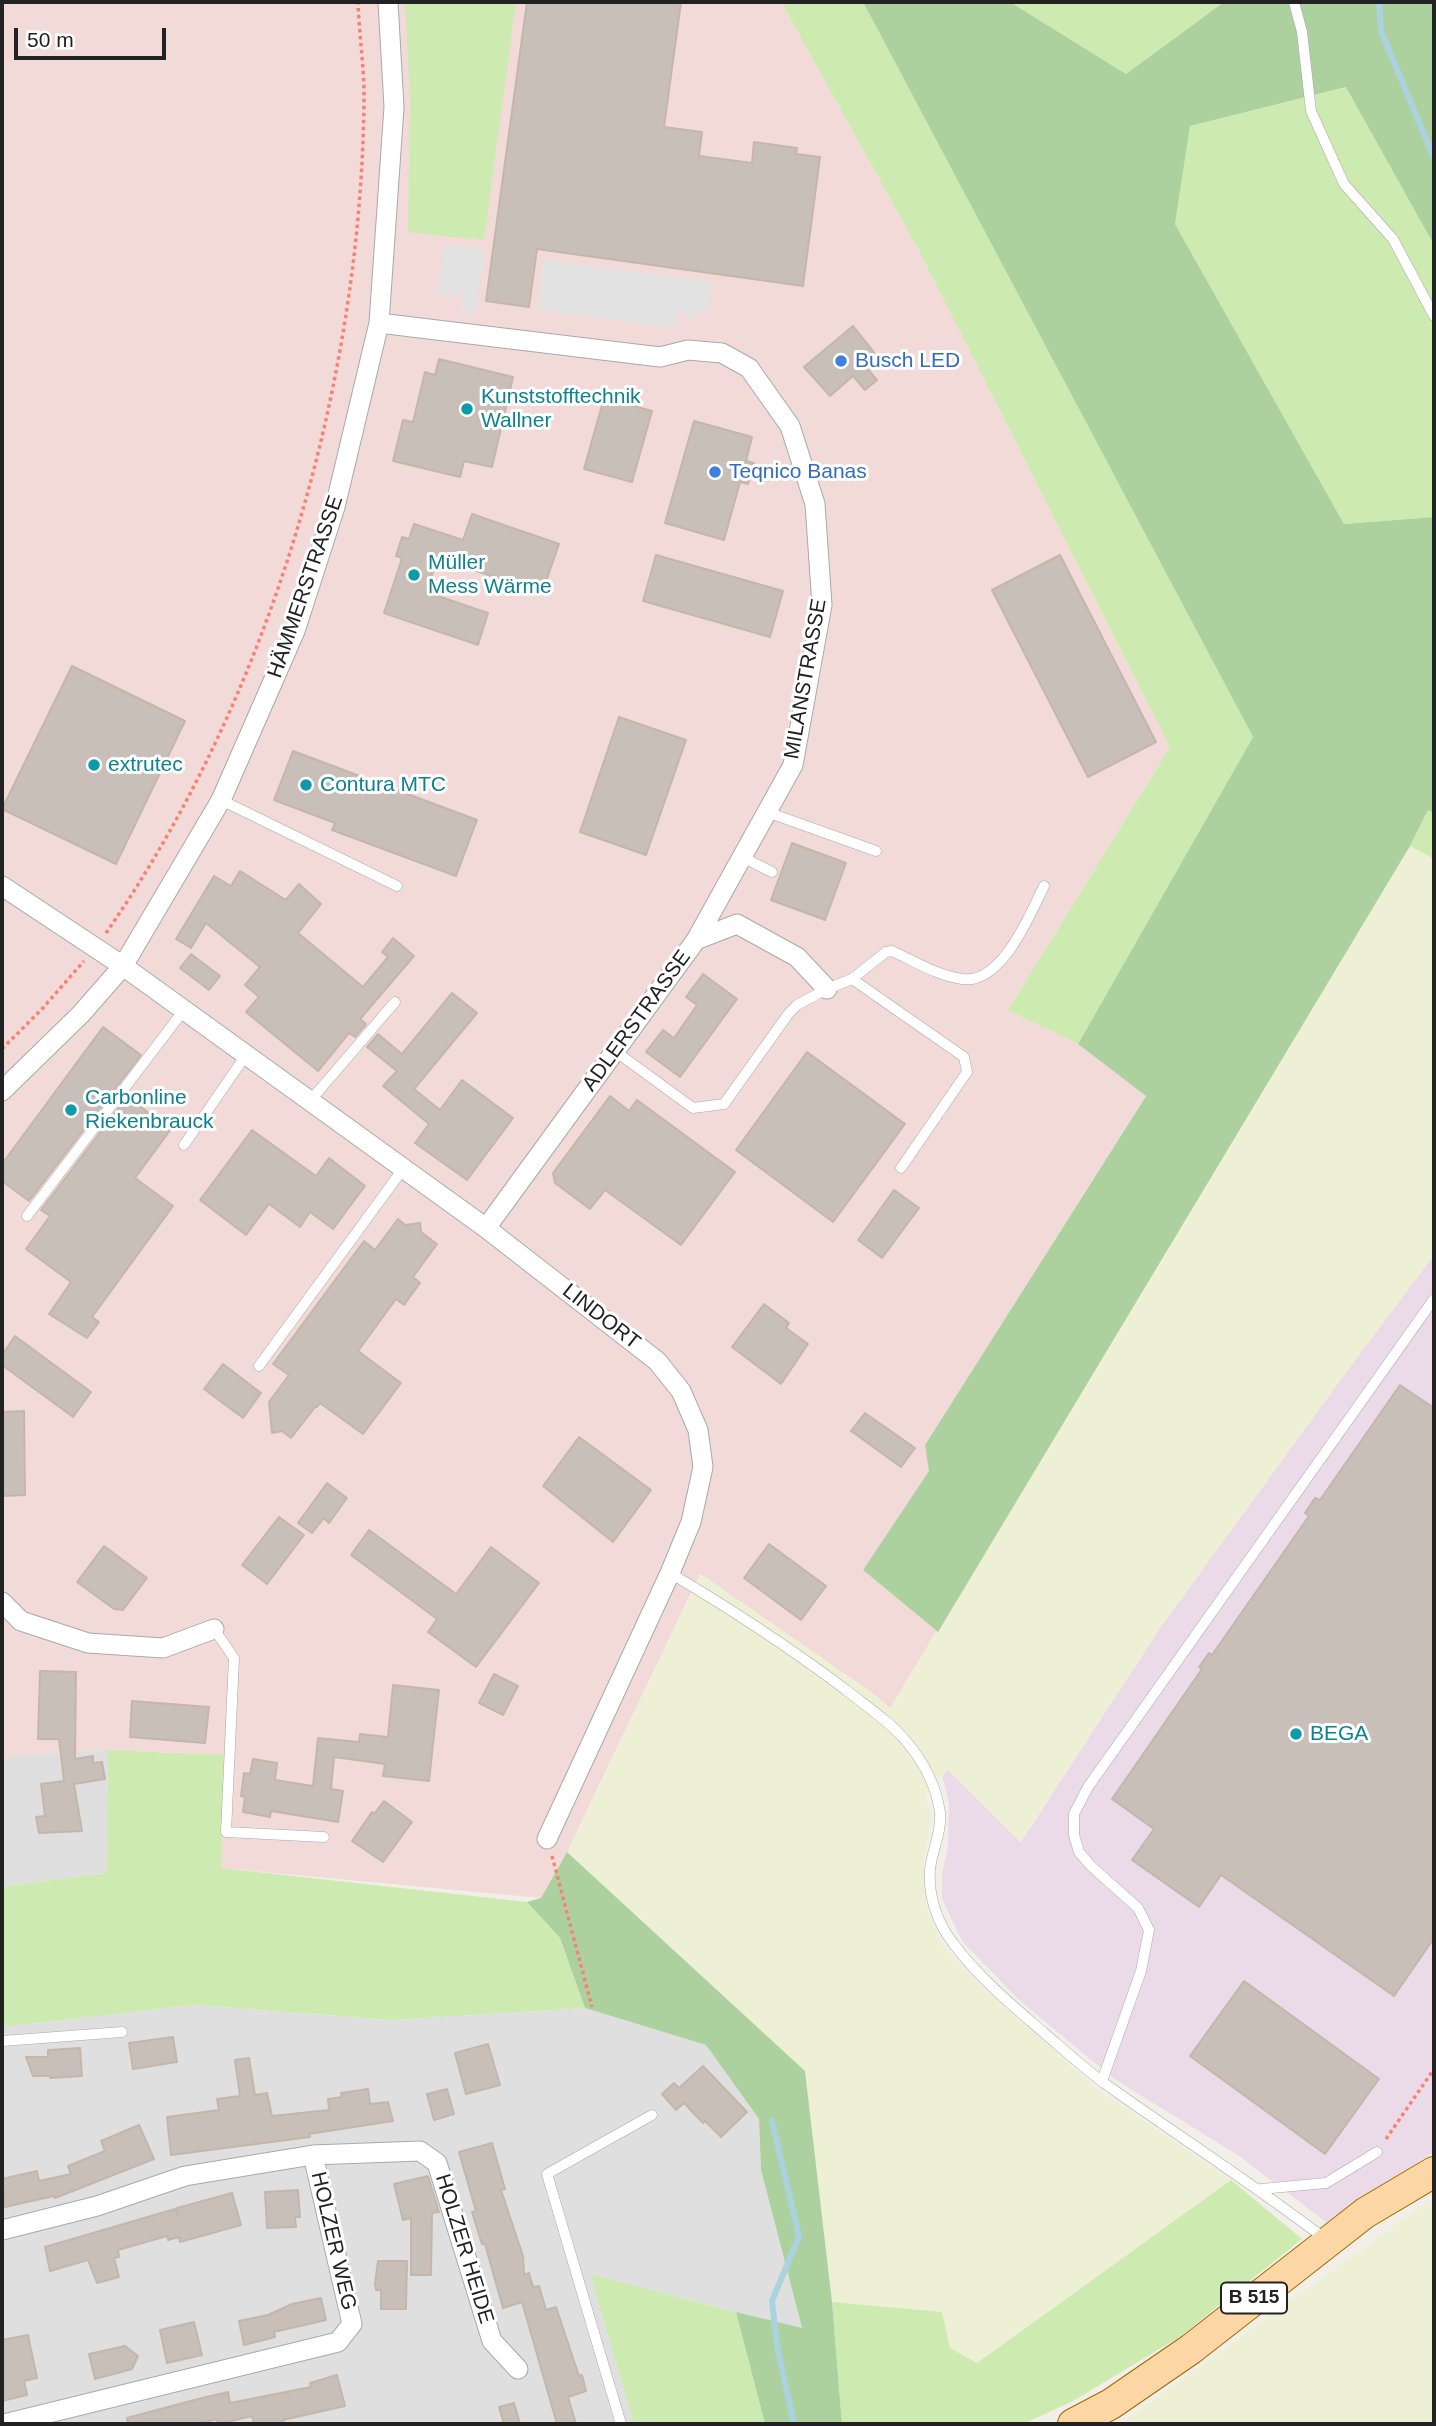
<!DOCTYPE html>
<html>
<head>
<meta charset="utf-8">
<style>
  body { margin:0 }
  #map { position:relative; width:1436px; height:2426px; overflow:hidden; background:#f2efe9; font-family:Arial,sans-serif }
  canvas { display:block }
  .frame { position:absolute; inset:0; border:4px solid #222; pointer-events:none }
  .scale { position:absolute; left:14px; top:28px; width:152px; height:32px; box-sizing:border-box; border:4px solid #222; border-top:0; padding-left:9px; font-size:21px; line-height:24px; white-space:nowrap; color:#222; -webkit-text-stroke:5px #fff; paint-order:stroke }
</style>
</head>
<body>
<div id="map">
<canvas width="1436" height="2426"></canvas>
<div class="frame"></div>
<div class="scale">50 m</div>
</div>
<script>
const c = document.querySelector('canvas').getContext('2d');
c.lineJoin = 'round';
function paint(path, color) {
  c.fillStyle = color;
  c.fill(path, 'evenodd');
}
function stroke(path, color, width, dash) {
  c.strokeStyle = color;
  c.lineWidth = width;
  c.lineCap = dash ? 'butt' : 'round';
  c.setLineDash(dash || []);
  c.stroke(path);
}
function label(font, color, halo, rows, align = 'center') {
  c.font = font + ' Arial,sans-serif';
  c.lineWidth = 6;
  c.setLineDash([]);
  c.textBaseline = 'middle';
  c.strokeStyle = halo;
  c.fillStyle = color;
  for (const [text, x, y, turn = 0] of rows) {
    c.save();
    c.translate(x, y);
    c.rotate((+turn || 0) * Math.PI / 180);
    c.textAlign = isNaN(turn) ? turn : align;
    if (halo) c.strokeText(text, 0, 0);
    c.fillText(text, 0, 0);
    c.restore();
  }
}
paint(new Path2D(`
  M 108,1750 L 107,1873 L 2,1887 L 2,1757 Z
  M 194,2005 L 392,2020 L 585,2008 L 706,2045 L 759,2119 L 761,2170 L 802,2329 L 590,2274 L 634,2424 L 2,2424 L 2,2027 Z`), '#e0dfdf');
paint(new Path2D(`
  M 2,2 L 781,2 L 918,249 L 1170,747 L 1008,1010 L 1078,1044 L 1146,1095 L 925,1445 L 930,1471 L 863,1570 L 938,1632 L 890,1708 L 871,1692 L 700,1574 L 567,1852 L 541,1898 L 221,1868 L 224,1755 L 108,1750 L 2,1757 Z`), '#f2dad9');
paint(new Path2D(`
  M 1434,1255 L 1434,2152 L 1326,2222 L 1239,2156 L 1113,2078 L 1018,1999 L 962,1941 L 942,1899 L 942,1874 L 948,1846 L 949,1803 L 942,1775 L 948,1770 L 1021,1842 L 1160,1628 L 1347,1371 Z`), '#ebdbe8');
paint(new Path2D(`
  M 1410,846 L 1434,859 L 1434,1255 L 1347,1371 L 1160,1628 L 1020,1842 L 948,1770 L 925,1793 L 931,1817 L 923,1865 L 928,1913 L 943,1946 L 977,1982 L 1096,2088 L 1231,2180 L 976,2363 L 950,2348 L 942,2312 L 832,2302 L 805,2071 L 568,1852 L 701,1574 L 871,1692 L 890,1708 Z
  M 1434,2197 L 1434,2424 L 1120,2424 L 1122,2423 Z`), '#eef0d5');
paint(new Path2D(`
  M 405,2 L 516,2 L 484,240 L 408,232 L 410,98 Z
  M 781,2 L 863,2 L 1253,737 L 1078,1044 L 1008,1010 L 1170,747 L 918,249 Z
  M 1010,2 L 1224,2 L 1126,74 Z
  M 1347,87 L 1434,245 L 1434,517 L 1344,524 L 1175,224 L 1190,126 Z
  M 1428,810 L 1434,813 L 1434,859 L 1410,846 Z
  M 108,1750 L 225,1755 L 221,1868 L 527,1902 L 560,1938 L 585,2008 L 392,2020 L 194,2005 L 2,2027 L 2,1887 L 107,1873 Z
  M 1231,2180 L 1302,2239 L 1181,2336 L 1073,2401 L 1023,2424 L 842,2424 L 832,2302 L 942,2312 L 950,2348 L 977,2363 Z
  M 590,2274 L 736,2312 L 765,2424 L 634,2424 Z`), '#cdebb0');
paint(new Path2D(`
  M 863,2 L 1010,2 L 1126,74 L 1224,2 L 1434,2 L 1434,245 L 1346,87 L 1190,126 L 1175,224 L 1344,524 L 1434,517 L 1434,813 L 1428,810 L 1410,846 L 938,1632 L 863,1570 L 929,1471 L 925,1445 L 1146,1096 L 1078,1044 L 1253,737 Z
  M 567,1852 L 805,2071 L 832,2302 L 842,2424 L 765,2424 L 736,2312 L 802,2328 L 761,2170 L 759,2119 L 706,2045 L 585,2008 L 560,1938 L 527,1902 L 541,1898 Z`), '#add19e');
paint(new Path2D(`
  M 444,244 L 485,249 L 475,314 L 461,312 L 464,286 L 462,286 L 460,297 L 437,294 Z
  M 543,260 L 712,282 L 710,306 L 690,320 L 685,314 L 678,311 L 674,328 L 540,310 Z`), '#e2e2e2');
stroke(new Path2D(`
  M 1379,2 L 1381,31 L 1434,158
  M 772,2121 L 799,2236 L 772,2301 L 777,2346 L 794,2424`), '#aad3df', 6);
const building = new Path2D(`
  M 527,2 L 681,2 L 664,127 L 702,132 L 699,156 L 752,163 L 754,142 L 797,148 L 796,154 L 820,157 L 803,286 L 537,249 L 529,307 L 486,301 Z
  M 853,326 L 877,356 L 865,366 L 877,380 L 865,390 L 853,376 L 830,396 L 804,367 Z
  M 439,359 L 513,377 L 492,467 L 464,461 L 460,477 L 393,461 L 403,420 L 413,422 L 425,372 L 435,375 Z
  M 604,398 L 652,411 L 632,482 L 584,469 Z
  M 694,421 L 752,437 L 746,461 L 754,463 L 748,484 L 740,482 L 724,540 L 665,523 Z
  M 472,514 L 559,544 L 542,593 L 438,558 L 426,592 L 488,613 L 478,645 L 384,613 L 402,558 L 396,556 L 402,537 L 409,539 L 414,524 L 463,540 Z
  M 656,555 L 783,591 L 770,637 L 643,601 Z
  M 1060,555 L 1156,742 L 1088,777 L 992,590 Z
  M 72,666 L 185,721 L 116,864 L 2,809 Z
  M 619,717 L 686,740 L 646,855 L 580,832 Z
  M 293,751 L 477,820 L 456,876 L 332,830 L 335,823 L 274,800 Z
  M 792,843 L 846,863 L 825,920 L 771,900 Z
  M 240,871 L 286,900 L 299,884 L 321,904 L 298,933 L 363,987 L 388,957 L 382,952 L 393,938 L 414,956 L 360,1019 L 366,1024 L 355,1037 L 349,1033 L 318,1071 L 246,1012 L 259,997 L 245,985 L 260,967 L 206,923 L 191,948 L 176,939 L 214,876 L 231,886 Z
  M 191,954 L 220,976 L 209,990 L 180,968 Z
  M 703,974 L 737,999 L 680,1077 L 646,1052 L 663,1030 L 674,1038 L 697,1005 L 686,997 Z
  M 452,993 L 477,1013 L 414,1089 L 440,1110 L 462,1080 L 513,1118 L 467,1180 L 415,1143 L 429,1124 L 383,1086 L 397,1071 L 367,1047 L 378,1034 L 402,1054 Z
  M 103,1027 L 141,1055 L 29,1201 L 2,1181 L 2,1164 Z
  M 807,1052 L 905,1124 L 833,1222 L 736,1150 Z
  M 610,1096 L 629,1111 L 637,1100 L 735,1172 L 681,1245 L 605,1190 L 590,1209 L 555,1183 L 553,1173 Z
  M 127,1097 L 171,1129 L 135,1178 L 173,1206 L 92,1317 L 99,1322 L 87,1338 L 49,1314 L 71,1282 L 26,1249 L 50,1216 L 41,1210 Z
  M 252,1130 L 316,1176 L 329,1158 L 365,1186 L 333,1229 L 310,1212 L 300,1227 L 269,1204 L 246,1235 L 200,1200 Z
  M 894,1190 L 919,1208 L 882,1258 L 858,1240 Z
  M 398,1219 L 405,1225 L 420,1223 L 421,1232 L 437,1244 L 413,1277 L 420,1283 L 404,1305 L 396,1299 L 358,1351 L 401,1383 L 363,1434 L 320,1403 L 317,1407 L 316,1406 L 291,1438 L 282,1431 L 272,1433 L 269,1402 L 289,1375 L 273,1364 L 364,1241 L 375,1250 Z
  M 764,1304 L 789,1323 L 786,1328 L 808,1344 L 781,1384 L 732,1347 Z
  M 15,1336 L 91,1392 L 73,1417 L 2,1365 L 2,1355 Z
  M 223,1364 L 261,1393 L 243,1418 L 204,1389 Z
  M 1400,1385 L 1434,1408 L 1434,1938 L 1394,1996 L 1221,1875 L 1199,1907 L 1132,1860 L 1154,1829 L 1112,1799 L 1202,1669 L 1199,1667 L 1209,1653 L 1212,1655 L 1309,1516 L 1305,1513 L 1315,1498 L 1320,1500 Z
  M 24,1411 L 25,1495 L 2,1496 L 2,1412 Z
  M 865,1413 L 915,1448 L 901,1467 L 851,1431 Z
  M 579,1437 L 651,1490 L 613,1542 L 543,1486 Z
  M 327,1483 L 347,1498 L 329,1523 L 324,1518 L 312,1533 L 298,1523 Z
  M 279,1517 L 304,1535 L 267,1584 L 242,1565 Z
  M 369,1530 L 456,1594 L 491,1547 L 539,1583 L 476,1667 L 428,1632 L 437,1619 L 351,1555 Z
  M 769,1544 L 826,1586 L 801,1620 L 744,1578 Z
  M 104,1546 L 147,1578 L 123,1610 L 114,1609 L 77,1582 Z
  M 40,1671 L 76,1672 L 75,1759 L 93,1756 L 93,1763 L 102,1762 L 105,1779 L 74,1784 L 82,1831 L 39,1833 L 36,1817 L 45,1816 L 41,1784 L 64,1781 L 59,1739 L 38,1739 Z
  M 494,1674 L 518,1686 L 503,1715 L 479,1703 Z
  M 393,1685 L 439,1690 L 429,1781 L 383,1776 L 385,1764 L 334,1757 L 331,1789 L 343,1791 L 338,1822 L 271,1811 L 270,1817 L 243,1812 L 245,1797 L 241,1796 L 244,1773 L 250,1774 L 253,1759 L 277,1763 L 275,1780 L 313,1786 L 318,1738 L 359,1742 L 360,1734 L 388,1737 Z
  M 132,1701 L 209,1707 L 205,1743 L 130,1737 Z
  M 384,1801 L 412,1822 L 383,1862 L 352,1841 L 372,1812 L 374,1814 Z
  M 1244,1981 L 1379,2079 L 1325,2154 L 1190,2056 Z
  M 173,2037 L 177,2062 L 133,2069 L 129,2043 Z
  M 488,2044 L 500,2085 L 466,2094 L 455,2053 Z
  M 80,2048 L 82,2076 L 50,2078 L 50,2076 L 33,2076 L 26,2057 L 48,2057 L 48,2050 Z
  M 249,2058 L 255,2095 L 267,2093 L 272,2116 L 329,2110 L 328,2099 L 342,2097 L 341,2093 L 368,2089 L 370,2104 L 388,2102 L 393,2121 L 309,2134 L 310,2137 L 171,2155 L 167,2117 L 219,2110 L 217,2099 L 240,2096 L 235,2060 Z
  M 703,2066 L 747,2112 L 721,2137 L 705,2121 L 703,2123 L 684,2103 L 676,2110 L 662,2094 L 674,2083 L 679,2088 Z
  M 447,2089 L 454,2114 L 434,2120 L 427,2094 Z
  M 139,2125 L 154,2159 L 55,2198 L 54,2196 L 5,2207 L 2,2179 L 37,2171 L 39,2181 L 71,2174 L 68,2166 L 105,2151 L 101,2141 Z
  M 492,2143 L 505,2189 L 501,2190 L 523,2256 L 524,2275 L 529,2273 L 533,2287 L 539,2286 L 546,2310 L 556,2307 L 579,2376 L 582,2375 L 586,2391 L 568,2397 L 576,2424 L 557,2424 L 522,2302 L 503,2308 L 485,2244 L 482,2244 L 472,2212 L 476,2211 L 459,2152 Z
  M 428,2176 L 439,2212 L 432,2213 L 431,2275 L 411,2275 L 411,2218 L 403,2220 L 394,2184 Z
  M 298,2190 L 300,2217 L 295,2217 L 296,2227 L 267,2228 L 265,2192 Z
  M 232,2193 L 241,2225 L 180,2242 L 179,2237 L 168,2240 L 167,2236 L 118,2250 L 119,2257 L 114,2258 L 119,2277 L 97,2283 L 88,2260 L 50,2271 L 45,2247 L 175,2209 L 178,2215 L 177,2208 Z
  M 378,2261 L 407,2261 L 406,2309 L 381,2309 L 381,2290 L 376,2290 L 375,2284 Z
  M 321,2298 L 326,2320 L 274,2332 L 275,2337 L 244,2345 L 239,2321 L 268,2315 L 292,2304 Z
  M 194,2322 L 202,2355 L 167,2363 L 160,2330 Z
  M 28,2335 L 37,2378 L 24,2381 L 27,2395 L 2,2401 L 2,2340 Z
  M 125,2346 L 138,2356 L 132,2369 L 95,2379 L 89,2354 Z
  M 337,2375 L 345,2406 L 283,2420 L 284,2424 L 254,2424 L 252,2416 L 218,2424 L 217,2419 L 197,2424 L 128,2424 L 127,2418 L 198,2399 L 228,2392 L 230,2403 L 311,2387 L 310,2383 Z
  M 514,2403 L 520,2424 L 504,2424 L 499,2407 Z`);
paint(building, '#c7bfb8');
stroke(building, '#c4b6ab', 2);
const service = new Path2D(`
  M 1294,2 L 1302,32 L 1311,111 L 1344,184 L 1393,239 L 1434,316
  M 221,800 L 397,886
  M 767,812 L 876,851
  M 742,857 L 772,872
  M 852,979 L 964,1057 L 967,1072 L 901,1168
  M 615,1051 L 693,1108 L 724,1104 L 789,1013 L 797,1005 L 827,989 L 852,979 L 886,952 L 892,951 C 914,961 938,976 962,979 C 1002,985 1030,914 1044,886
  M 310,1101 L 395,1002
  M 184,1145 L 246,1055
  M 27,1216 L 184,1010
  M 259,1366 L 403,1169
  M 670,1573 C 731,1609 789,1647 846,1690 C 866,1706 889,1721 906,1741 C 923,1761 936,1786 940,1812 C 942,1832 932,1851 930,1869 C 928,1895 937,1923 953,1943 C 978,1977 1012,2005 1043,2032 C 1063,2049 1083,2067 1104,2083 C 1177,2135 1253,2184 1324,2238
  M 214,1629 L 234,1658 L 226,1832 L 324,1837
  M 2,2041 L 122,2032
  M 1102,2081 L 1141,1971 L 1149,1930 L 1138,1908 L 1091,1866 L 1079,1852 L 1074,1835 L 1074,1814 L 1088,1787 L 1434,1299
  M 1261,2189 L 1326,2183 L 1377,2152
  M 621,2424 L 547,2174 L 652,2115`);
const minor = new Path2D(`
  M 379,323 L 660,357 L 688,350 L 722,353 L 749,368 L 790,426 L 815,504 L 822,605 L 793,765 L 696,940
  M 2,886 L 123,966 L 486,1228 L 657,1361 L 681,1391 L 698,1430 L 703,1467 L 691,1522 L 670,1573 L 547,1839
  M 2,1091 L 81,1014 L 123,966 L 221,800 L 295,631 L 335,507 L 379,323 L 394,107 L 388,2
  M 486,1228 L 696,940 L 737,924 L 797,957 L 827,989
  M 2,1602 L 21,1621 L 88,1643 L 163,1648 L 214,1629
  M 2,2230 L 97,2206 L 185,2176 L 313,2155 L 420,2151 L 437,2163 L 492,2341 L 518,2369
  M 4,2424 L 338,2342 L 352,2324 L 313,2155`);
const primary = new Path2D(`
  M 1073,2424 L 1111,2404 L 1191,2349 L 1365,2213 L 1434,2172`);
stroke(service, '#a9a9a9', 11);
stroke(minor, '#a9a9a9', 21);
stroke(primary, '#a06b00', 32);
stroke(new Path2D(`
  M 106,933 C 270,697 362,383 364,97 C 364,65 359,33 358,2
  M 2,1049 L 42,1009 L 84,961
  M 552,1856 L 592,2007
  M 1386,2139 L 1434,2069`), '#fa8072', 3.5, [3.5, 3.5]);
stroke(service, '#fff', 10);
stroke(minor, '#fff', 19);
stroke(primary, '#fcd6a4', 30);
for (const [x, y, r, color] of [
  [841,361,7,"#3f7fe0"],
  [467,409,7,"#0f9aa8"],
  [715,472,7,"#3f7fe0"],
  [414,575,7,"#0f9aa8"],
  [94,765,7,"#0f9aa8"],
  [306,785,7,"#0f9aa8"],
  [71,1110,7,"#0f9aa8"],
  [1296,1734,7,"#0f9aa8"]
]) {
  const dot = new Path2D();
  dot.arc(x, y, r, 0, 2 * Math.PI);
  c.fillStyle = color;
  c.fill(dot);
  stroke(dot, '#fff', 2.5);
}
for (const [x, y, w] of [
  [1254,2298,66]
]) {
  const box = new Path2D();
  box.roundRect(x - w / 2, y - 15.5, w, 31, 5);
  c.fillStyle = '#fff';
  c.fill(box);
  stroke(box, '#222', 2);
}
label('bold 19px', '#222', null, [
  ["B 515",1254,2298]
]);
label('21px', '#366cbe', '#fff', [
  ["Busch LED",855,361],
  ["Teqnico Banas",729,472]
], 'left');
label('21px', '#0d838f', '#fff', [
  ["Kunststofftechnik",481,397],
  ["Wallner",481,421],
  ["Müller",428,563],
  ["Mess Wärme",428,587],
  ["extrutec",108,765],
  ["Contura MTC",320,785],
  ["Carbonline",85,1098],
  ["Riekenbrauck",85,1122],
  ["BEGA",1310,1734]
], 'left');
label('21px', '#222', '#fff', [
  ["HÄMMERSTRASSE",306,587,-71],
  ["MILANSTRASSE",806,679,-80],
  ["ADLERSTRASSE",637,1021,-54],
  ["LINDORT",601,1317,38],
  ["HOLZER WEG",333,2241,77],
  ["HOLZER HEIDE",464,2249,73]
]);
</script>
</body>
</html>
